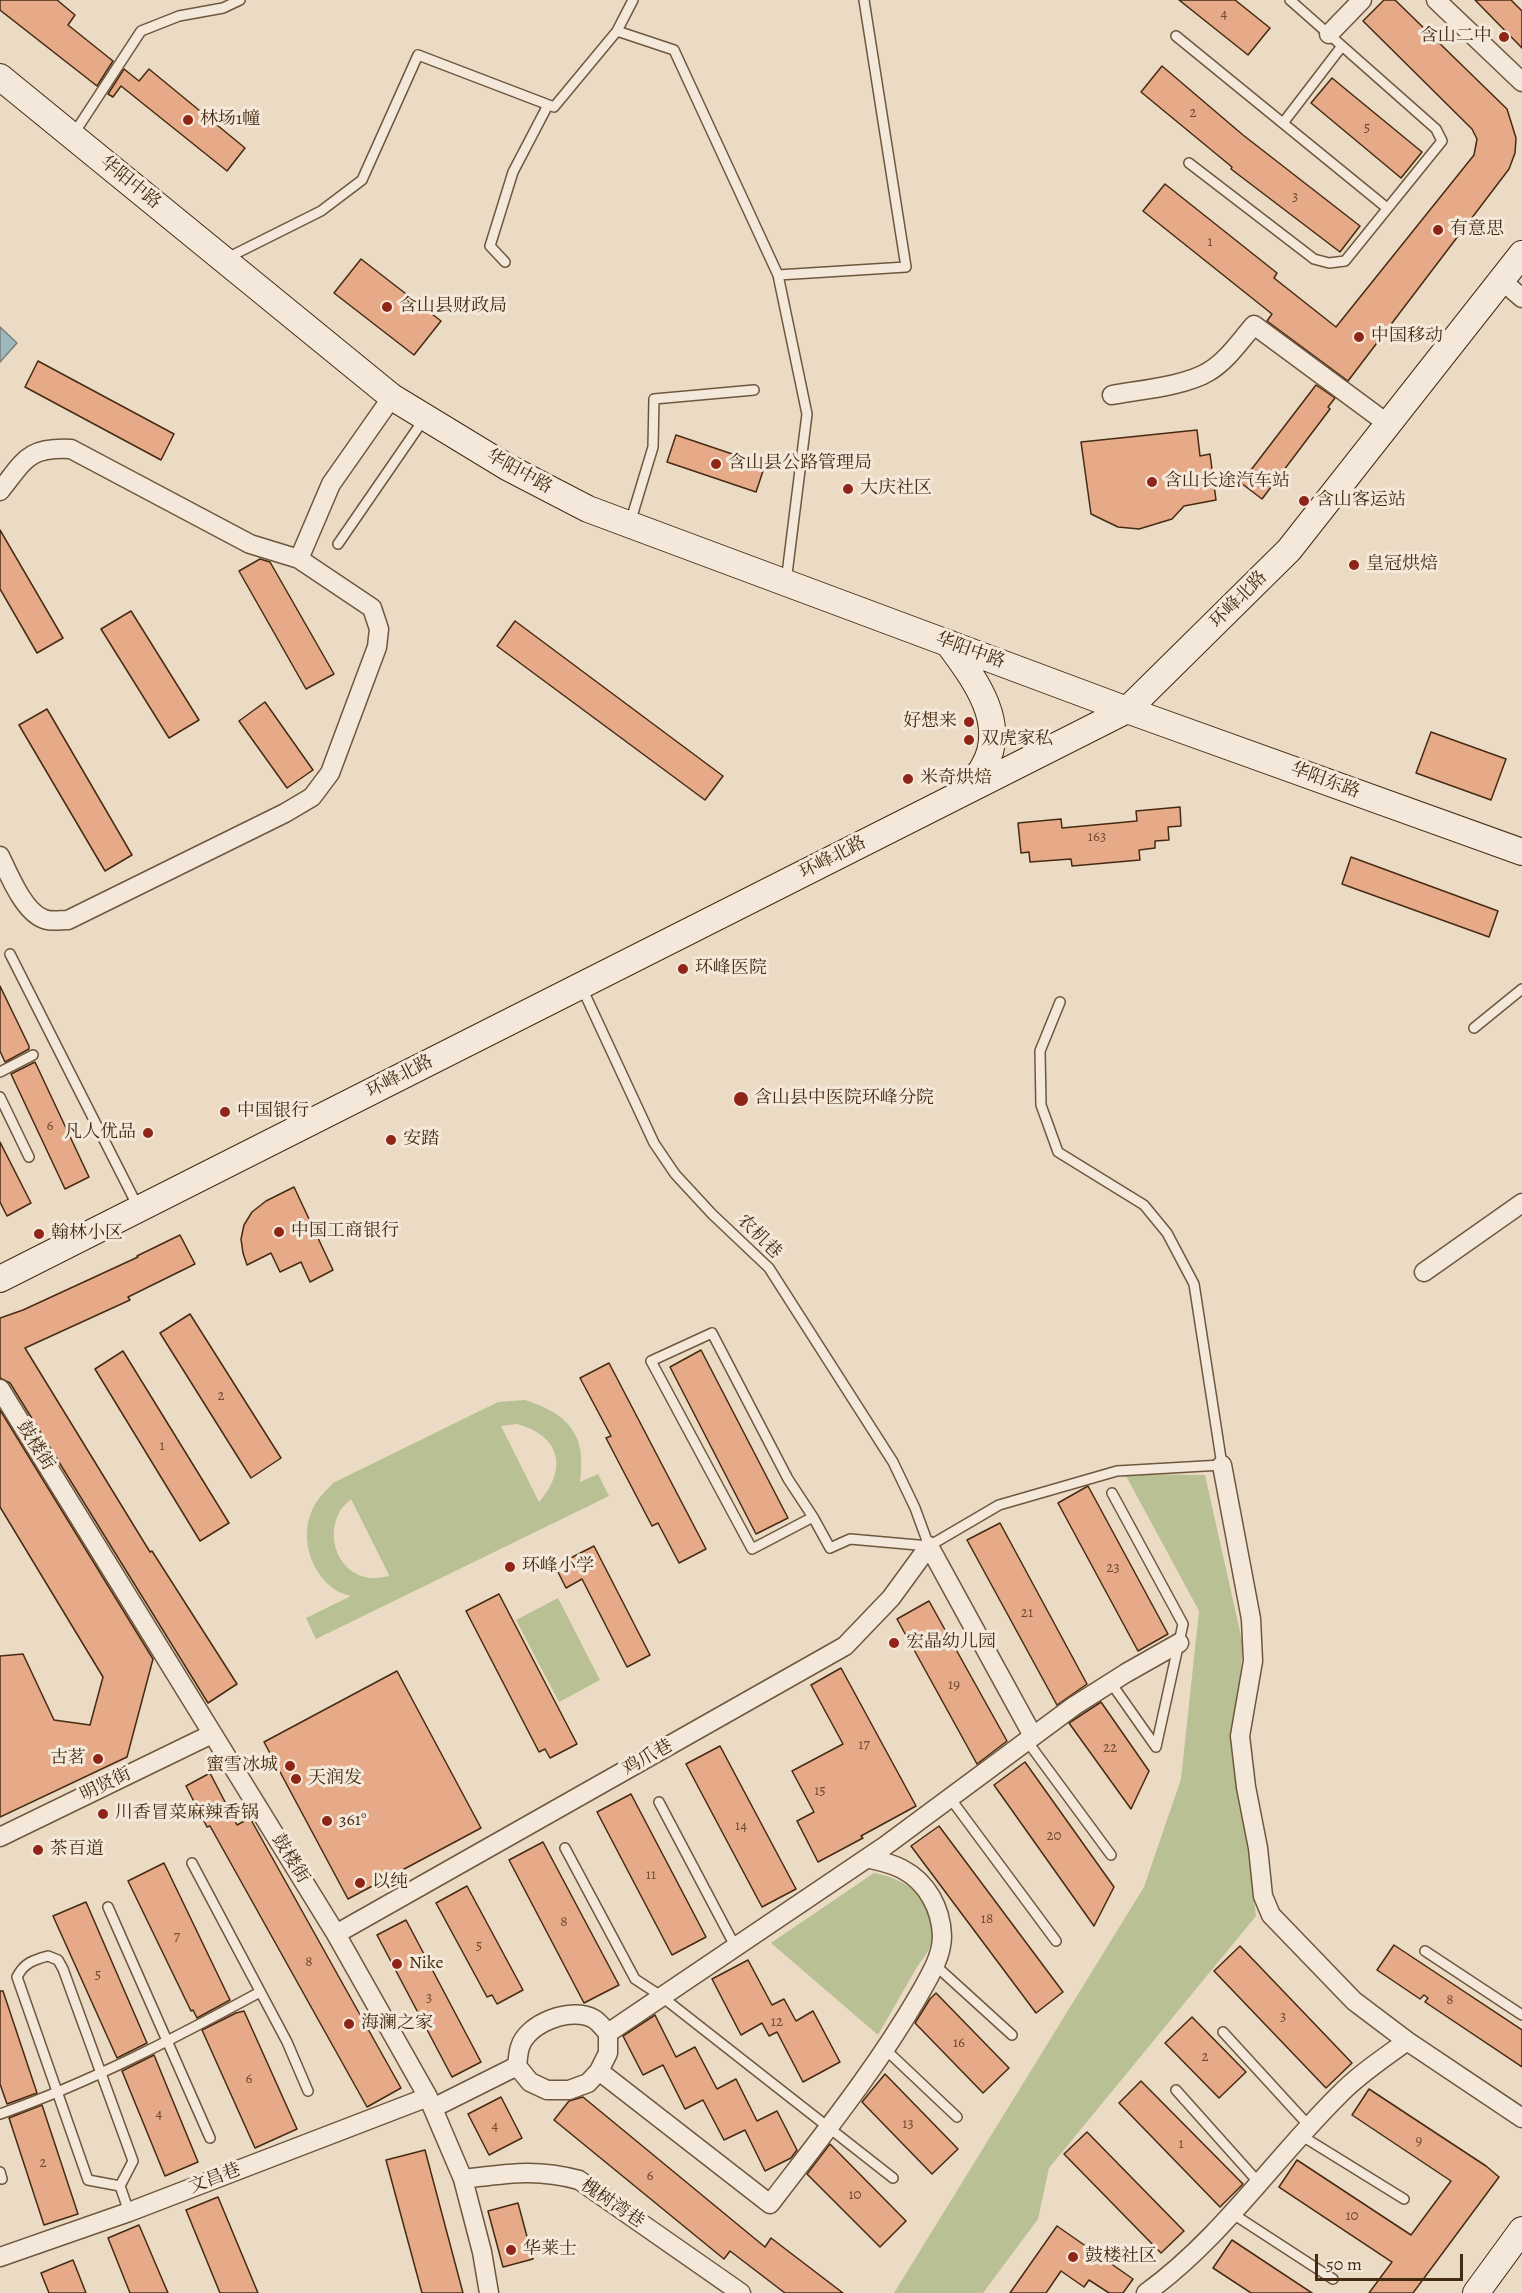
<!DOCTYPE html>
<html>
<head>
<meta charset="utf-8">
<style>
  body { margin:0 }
  #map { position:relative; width:1522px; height:2293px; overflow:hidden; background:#ecdbc4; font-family:Alegreya,serif }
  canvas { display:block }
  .scale { position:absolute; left:1315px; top:2254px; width:148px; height:27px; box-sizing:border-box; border:3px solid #452b12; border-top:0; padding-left:8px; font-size:18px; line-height:21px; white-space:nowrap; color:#452b12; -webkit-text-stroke:4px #f3e8d9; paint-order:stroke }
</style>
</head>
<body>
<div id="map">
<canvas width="1522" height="2293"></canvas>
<div class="scale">50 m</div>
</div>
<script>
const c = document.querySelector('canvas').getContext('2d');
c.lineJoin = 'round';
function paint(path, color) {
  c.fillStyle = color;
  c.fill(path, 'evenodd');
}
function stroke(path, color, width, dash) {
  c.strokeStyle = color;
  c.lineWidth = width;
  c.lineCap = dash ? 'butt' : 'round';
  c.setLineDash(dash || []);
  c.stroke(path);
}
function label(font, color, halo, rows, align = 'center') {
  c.font = font + ' Alegreya,"Noto Serif SC",serif';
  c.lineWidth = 6;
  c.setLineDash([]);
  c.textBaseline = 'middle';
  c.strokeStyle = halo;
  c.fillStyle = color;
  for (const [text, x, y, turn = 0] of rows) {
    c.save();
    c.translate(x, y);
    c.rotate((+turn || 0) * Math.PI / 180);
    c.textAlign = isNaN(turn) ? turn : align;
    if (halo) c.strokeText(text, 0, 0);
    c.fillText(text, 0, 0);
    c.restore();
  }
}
paint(new Path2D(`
  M 525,1400 C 569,1414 587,1435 580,1482 L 598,1474 L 609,1496 L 316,1639 L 306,1618 L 351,1596 C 345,1594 339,1593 334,1589 C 306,1569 297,1525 320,1497 C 324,1492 329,1488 333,1483 L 498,1402 ZM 517,1424 C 561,1436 568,1469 539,1502 L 501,1426 ZM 351,1499 L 389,1575 L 389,1576 C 383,1577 376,1579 370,1578 C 340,1575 325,1539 339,1513 C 341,1508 347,1503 351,1499 Z
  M 1125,1474 L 1205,1475 L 1243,1645 L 1235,1733 L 1256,1916 L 1049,2168 L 1038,2219 L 983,2293 L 894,2293 L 1144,1887 L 1181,1779 L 1199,1611 Z
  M 558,1598 L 600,1680 L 559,1702 L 516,1620 Z
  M 874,1873 C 911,1880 938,1902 931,1943 C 929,1951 922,1960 917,1967 C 904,1990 891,2012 878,2035 L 771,1943 Z`), '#b8c094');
const water = new Path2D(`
  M 0,327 L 17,343 L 0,362 Z`);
paint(water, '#9eb8bf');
stroke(water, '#7a807a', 1.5);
const building = new Path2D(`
  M 0,0 L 57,0 L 75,15 L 68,25 L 113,61 L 97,86 L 0,10 Z
  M 1179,0 L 1235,0 L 1270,28 L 1248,55 Z
  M 1384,0 L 1395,0 L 1507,109 L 1516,138 L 1515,153 L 1509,169 L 1348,381 L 1267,321 L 1272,314 L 1143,211 L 1165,184 L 1277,273 L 1274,278 L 1336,327 L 1474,155 L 1477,139 L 1472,129 L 1363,21 Z
  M 1475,0 L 1511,0 L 1522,11 L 1522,48 Z
  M 1162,66 L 1243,135 L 1360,226 L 1340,252 L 1231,169 L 1232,167 L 1141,92 Z
  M 124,69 L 139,81 L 149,69 L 245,148 L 227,171 L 121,86 L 113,97 L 108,94 Z
  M 1332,78 L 1422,152 L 1401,178 L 1311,103 Z
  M 361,259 L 441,321 L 414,355 L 334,293 Z
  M 38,361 L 174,434 L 161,460 L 25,387 Z
  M 1316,385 L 1335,398 L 1328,407 L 1330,409 L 1262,499 L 1241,483 Z
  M 1197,430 L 1200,456 L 1210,454 L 1216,500 L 1184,506 L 1172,519 L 1139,529 L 1118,527 L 1091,514 L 1081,442 Z
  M 676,435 L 765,465 L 756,492 L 667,462 Z
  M 0,530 L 63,638 L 37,653 L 0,589 Z
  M 260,559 L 270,562 L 334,674 L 306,689 L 239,571 Z
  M 131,611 L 199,720 L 169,738 L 101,629 Z
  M 515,621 L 723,776 L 705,800 L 497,646 Z
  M 265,702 L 313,770 L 287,788 L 239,721 Z
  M 47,709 L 132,855 L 105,871 L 19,725 Z
  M 1431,732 L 1506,759 L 1491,800 L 1416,773 Z
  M 1180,807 L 1181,826 L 1168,827 L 1169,840 L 1155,841 L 1155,848 L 1139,850 L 1140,860 L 1072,866 L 1071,859 L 1030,862 L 1029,852 L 1021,853 L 1018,823 L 1061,819 L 1062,828 L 1137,821 L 1136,811 Z
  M 1351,857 L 1498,911 L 1489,937 L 1342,884 Z
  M 0,986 L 29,1046 L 29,1049 L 5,1062 L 0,1051 Z
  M 35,1062 L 89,1177 L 65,1189 L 11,1074 Z
  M 0,1142 L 31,1203 L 7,1216 L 0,1202 Z
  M 294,1187 L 333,1270 L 310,1282 L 301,1262 L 280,1272 L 271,1253 L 247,1265 L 243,1253 L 241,1239 L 244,1225 L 252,1212 L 266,1201 Z
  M 180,1235 L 195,1264 L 128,1297 L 130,1300 L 25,1348 L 150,1552 L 152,1551 L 237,1684 L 208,1703 L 10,1383 L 0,1378 L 0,1318 L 23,1310 L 138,1257 L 137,1256 Z
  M 190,1314 L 281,1458 L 251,1478 L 160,1333 Z
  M 701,1350 L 788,1518 L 756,1534 L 670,1367 Z
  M 123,1351 L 229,1523 L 200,1541 L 95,1369 Z
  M 609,1363 L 706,1549 L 679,1563 L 658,1523 L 652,1526 L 606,1438 L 611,1436 L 580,1378 Z
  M 0,1410 L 153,1659 L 127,1757 L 0,1817 L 0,1656 L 23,1654 L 54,1720 L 90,1725 L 103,1677 L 0,1507 Z
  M 1088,1486 L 1168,1634 L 1138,1651 L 1058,1503 Z
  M 1000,1523 L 1087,1684 L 1057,1705 L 967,1540 Z
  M 594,1546 L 650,1655 L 627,1667 L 582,1579 L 566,1588 L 555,1566 Z
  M 499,1594 L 577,1744 L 550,1758 L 545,1749 L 539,1752 L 466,1611 Z
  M 929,1601 L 1007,1741 L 977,1764 L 897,1619 Z
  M 841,1668 L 916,1806 L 861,1836 L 863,1838 L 818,1862 L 797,1821 L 814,1812 L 792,1771 L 843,1744 L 811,1685 Z
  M 397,1671 L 481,1828 L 348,1899 L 264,1742 Z
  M 1101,1702 L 1149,1771 L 1131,1809 L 1069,1723 Z
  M 720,1746 L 796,1889 L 762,1907 L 686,1764 Z
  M 1025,1762 L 1114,1887 L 1094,1926 L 994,1785 Z
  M 210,1773 L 237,1825 L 250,1818 L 401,2088 L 367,2107 L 210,1826 L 207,1827 L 186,1786 Z
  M 631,1794 L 706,1937 L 672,1955 L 597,1812 Z
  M 939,1826 L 1063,1992 L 1036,2013 L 911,1846 Z
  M 543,1842 L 619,1985 L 584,2003 L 509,1860 Z
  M 164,1863 L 230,2000 L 197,2018 L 193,2010 L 191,2011 L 128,1881 Z
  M 467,1886 L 523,1990 L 497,2004 L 492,1995 L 487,1997 L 436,1903 Z
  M 86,1902 L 147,2043 L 117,2058 L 53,1916 Z
  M 406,1920 L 481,2062 L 452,2077 L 377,1935 Z
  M 1394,1945 L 1522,2030 L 1522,2067 L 1425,2002 L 1428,1998 L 1424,1995 L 1420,1999 L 1377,1970 Z
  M 1240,1946 L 1352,2063 L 1326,2088 L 1214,1971 Z
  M 748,1960 L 772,2005 L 784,1999 L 796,2021 L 813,2011 L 840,2062 L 803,2082 L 777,2032 L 769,2036 L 762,2023 L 741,2035 L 712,1979 Z
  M 0,1991 L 3,1991 L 37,2093 L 7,2104 L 0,2084 Z
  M 936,1993 L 1009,2068 L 983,2093 L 915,2023 L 930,1999 Z
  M 244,2011 L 297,2129 L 255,2148 L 202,2030 L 236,2013 Z
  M 655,2015 L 676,2057 L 695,2047 L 717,2089 L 736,2079 L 757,2121 L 777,2111 L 797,2150 L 791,2158 L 765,2171 L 745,2130 L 724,2140 L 703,2100 L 685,2109 L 663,2065 L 643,2075 L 623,2036 Z
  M 1192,2017 L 1246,2072 L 1219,2098 L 1165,2043 Z
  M 154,2055 L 198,2162 L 165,2176 L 122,2071 Z
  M 885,2074 L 958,2149 L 932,2174 L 862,2102 Z
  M 1141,2081 L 1243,2184 L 1220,2207 L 1119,2103 Z
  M 1369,2089 L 1486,2166 L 1499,2177 L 1413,2293 L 1369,2293 L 1392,2262 L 1279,2187 L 1297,2160 L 1411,2235 L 1451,2181 L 1352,2115 Z
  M 501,2097 L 522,2138 L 489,2155 L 468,2114 Z
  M 583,2097 L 765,2247 L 771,2238 L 843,2293 L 785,2293 L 730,2251 L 724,2259 L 554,2120 L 569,2101 Z
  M 42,2105 L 78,2214 L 44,2225 L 9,2118 Z
  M 1087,2132 L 1184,2231 L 1161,2253 L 1064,2154 Z
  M 830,2144 L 906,2221 L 880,2247 L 807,2174 Z
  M 425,2150 L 463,2293 L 422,2293 L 386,2160 Z
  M 218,2197 L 258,2293 L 220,2293 L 186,2210 Z
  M 518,2203 L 533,2259 L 503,2267 L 488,2211 Z
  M 139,2225 L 168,2293 L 130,2293 L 108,2238 Z
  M 1057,2226 L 1133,2279 L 1123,2293 L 1109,2293 L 1089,2280 L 1084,2287 L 1061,2271 L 1046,2293 L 1010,2293 Z
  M 1232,2240 L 1312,2293 L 1251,2293 L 1213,2268 Z
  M 73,2260 L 86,2293 L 49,2293 L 41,2273 Z`);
paint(building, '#e7aa89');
stroke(building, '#452b12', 1.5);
const service = new Path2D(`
  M 617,31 L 674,50 L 778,275 L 807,414 L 786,582
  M 1176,36 L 1387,208
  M 1283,123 L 1342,46
  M 73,135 L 141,31 L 179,16 L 223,8 L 240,0
  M 1189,163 L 1314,259 L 1329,263 L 1345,261 L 1442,141 L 1436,129 L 1290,0
  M 227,258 L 321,211 L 362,180 L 418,55 L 554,107 L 617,31 L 633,0
  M 505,262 L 490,246 L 513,172 L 548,105
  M 778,275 L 906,267 L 864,0
  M 630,523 L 653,447 L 654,399 L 754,390
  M 338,544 L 424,419
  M 10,954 L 138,1207
  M 582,988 L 654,1143 L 675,1174 L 712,1214 L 769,1268 L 893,1462 L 915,1508 L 929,1546
  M 1474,1028 L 1522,989
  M 0,1072 L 33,1055
  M 0,1097 L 29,1157
  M 1112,1493 L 1183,1624 L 1156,1747
  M 813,1517 L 752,1549 L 651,1361 L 712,1333 L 788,1479 L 813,1517 L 830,1548 L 850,1539 L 929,1546 L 999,1505 L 1117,1471 L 1222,1465 L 1194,1284 L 1167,1233 L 1144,1205 L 1058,1152 L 1041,1105 L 1040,1051 L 1060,1002
  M 1111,1683 L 1156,1747
  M 1027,1741 L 1111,1855
  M 950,1798 L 1056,1941
  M 659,1802 L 735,1946
  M 565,1848 L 635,1979 L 661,1996 L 893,2178
  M 192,1863 L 287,2042 L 308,2091
  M 108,1907 L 210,2138
  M 1425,1951 L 1522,2015
  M 935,1965 L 1012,2035
  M 1223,2032 L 1310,2127
  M 885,2049 L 957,2117
  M 1176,2090 L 1260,2184
  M 0,2114 C 91,2082 175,2038 260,1992
  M 1302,2136 L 1404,2199
  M 0,2172 L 2,2179
  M 120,2186 L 88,2180 L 17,1977 C 24,1963 33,1960 48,1956 L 58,1960 L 63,1969 L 133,2161 L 120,2186 L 129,2212
  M 1233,2214 L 1333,2279`);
const minor = new Path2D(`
  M 1436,0 L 1522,82
  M 1329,34 L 1362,0
  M 1501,280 L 1522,298
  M 1112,395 C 1139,390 1185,386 1208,372 C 1227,361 1240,341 1254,325 L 1388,424
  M 0,491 C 25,460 27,447 71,449 L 250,544 L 299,559 L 372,608 L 379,629 L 377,647 L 330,773 L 312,797 L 285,813 L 68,920 C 60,920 51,922 44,919 C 24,912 9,875 0,856
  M 299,559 L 331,484 L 392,397
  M 1424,1272 L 1522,1203
  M 0,1389 L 336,1934 L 428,2097 L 463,2179 L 482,2252 L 489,2293
  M 1222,1465 L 1251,1619 L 1253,1661 L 1240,1736 L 1246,1787 L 1258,1848 L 1263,1896 L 1271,1915 L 1354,2001 L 1407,2041 L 1522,2118
  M 0,1837 L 212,1734
  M 336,1934 L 845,1646 L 891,1598 L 929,1546 L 1033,1736
  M 608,2033 L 885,1846 L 1074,1706 L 1126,1673 L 1179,1643
  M 599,2071 L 770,2204 C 822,2136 876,2069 919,1995 C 929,1977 942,1957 942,1936 C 941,1908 927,1882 902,1869 C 891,1863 878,1861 867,1858
  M 433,2108 L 517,2066 L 530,2082 L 547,2090 L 569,2090 L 588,2083 L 599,2071 L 608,2053 L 608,2033 C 603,2028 599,2022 594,2019 C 572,2006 527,2023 520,2047 C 518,2053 518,2060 517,2066
  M 463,2179 C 506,2174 535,2168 579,2180 L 741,2293
  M 0,2257 L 129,2212 L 428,2097
  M 1146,2293 C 1222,2238 1273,2160 1339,2095 C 1359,2074 1384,2058 1407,2041`);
const secondary = new Path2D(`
  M 0,77 L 392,397 L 507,467 L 588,509 L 1127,710 L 1522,852
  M 948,643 C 972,676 1009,722 984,766 C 980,774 973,781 967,788
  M 0,1279 L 1127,710 L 1289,550 L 1522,254
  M 1476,2293 L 1522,2230`);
stroke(service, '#6f573e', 12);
stroke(minor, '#6f573e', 21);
stroke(secondary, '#452b12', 28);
stroke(service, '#f3e8d9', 9);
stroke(minor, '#f3e8d9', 18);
stroke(secondary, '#f3e8d9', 26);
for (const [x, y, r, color] of [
  [1504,37,6,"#8f2418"],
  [188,120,6,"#8f2418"],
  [1438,230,6,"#8f2418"],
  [387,307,6,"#8f2418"],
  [1359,337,6,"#8f2418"],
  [716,464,6,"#8f2418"],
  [1152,482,6,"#8f2418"],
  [848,489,6,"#8f2418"],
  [1304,501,6,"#8f2418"],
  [1354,565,6,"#8f2418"],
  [969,722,6,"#8f2418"],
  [969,740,6,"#8f2418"],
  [908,779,6,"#8f2418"],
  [683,969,6,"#8f2418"],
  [741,1099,8,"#8f2418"],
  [225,1112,6,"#8f2418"],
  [148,1133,6,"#8f2418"],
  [391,1140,6,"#8f2418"],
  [279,1232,6,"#8f2418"],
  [39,1234,6,"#8f2418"],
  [510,1567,6,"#8f2418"],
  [894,1643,6,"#8f2418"],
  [98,1759,6,"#8f2418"],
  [290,1766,6,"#8f2418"],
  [296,1779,6,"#8f2418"],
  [103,1814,6,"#8f2418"],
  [327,1821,6,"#8f2418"],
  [38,1850,6,"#8f2418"],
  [360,1883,6,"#8f2418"],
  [397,1964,6,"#8f2418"],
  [349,2024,6,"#8f2418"],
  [511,2250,6,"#8f2418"],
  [1073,2257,6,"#8f2418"]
]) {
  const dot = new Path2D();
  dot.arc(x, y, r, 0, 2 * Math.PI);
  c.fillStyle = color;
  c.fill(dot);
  stroke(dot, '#f3e8d9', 2);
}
label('15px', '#6e4b30', null, [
  ["4",1224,14],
  ["2",1193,113],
  ["5",1367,128],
  ["3",1295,197],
  ["1",1210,242],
  ["163",1097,837],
  ["6",50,1126],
  ["2",221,1396],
  ["1",162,1446],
  ["23",1113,1568],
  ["21",1027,1613],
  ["19",954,1685],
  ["17",864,1745],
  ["22",1110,1748],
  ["15",820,1791],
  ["14",741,1826],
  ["20",1054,1836],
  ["11",651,1875],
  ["18",987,1919],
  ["8",564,1922],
  ["7",177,1937],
  ["5",479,1946],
  ["8",309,1962],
  ["5",98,1975],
  ["3",429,1998],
  ["8",1450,2000],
  ["3",1283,2017],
  ["12",777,2022],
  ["16",959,2043],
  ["2",1205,2057],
  ["6",249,2079],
  ["4",159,2114],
  ["13",908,2124],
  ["4",495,2126],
  ["9",1419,2141],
  ["1",1181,2144],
  ["2",43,2163],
  ["6",650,2176],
  ["10",855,2195],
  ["10",1352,2216]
]);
label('18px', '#452b12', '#f3e8d9', [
  ["含山二中",1492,37,"right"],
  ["林场1幢",200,120],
  ["有意思",1450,230],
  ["含山县财政局",399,307],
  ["中国移动",1371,337],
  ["含山县公路管理局",728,464],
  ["含山长途汽车站",1164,482],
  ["大庆社区",860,489],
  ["含山客运站",1316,501],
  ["皇冠烘焙",1366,565],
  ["好想来",957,722,"right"],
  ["双虎家私",981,740],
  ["米奇烘焙",920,779],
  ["环峰医院",695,969],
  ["含山县中医院环峰分院",754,1099],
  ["中国银行",237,1112],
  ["凡人优品",136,1133,"right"],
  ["安踏",403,1140],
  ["中国工商银行",291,1232],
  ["翰林小区",51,1234],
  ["环峰小学",522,1567],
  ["宏晶幼儿园",906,1643],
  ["古茗",86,1759,"right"],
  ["蜜雪冰城",278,1766,"right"],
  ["天润发",308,1779],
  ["川香冒菜麻辣香锅",115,1814],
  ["361°",339,1821],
  ["茶百道",50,1850],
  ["以纯",372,1883],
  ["Nike",409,1964],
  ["海澜之家",361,2024],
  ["华莱士",523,2250],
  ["鼓楼社区",1085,2257]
], 'left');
label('18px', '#452b12', '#f3e8d9', [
  ["华阳中路",130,183,39],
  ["华阳中路",519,472,29],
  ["环峰北路",1239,600,-45],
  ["华阳中路",970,651,20],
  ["华阳东路",1325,781,20],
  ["环峰北路",833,858,-27],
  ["环峰北路",400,1077,-27],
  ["农机巷",759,1237,45],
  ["鼓楼街",35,1446,58],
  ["鸡爪巷",648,1758,-29],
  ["明贤街",106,1785,-26],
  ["鼓楼街",290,1859,58],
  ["文昌巷",215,2179,-21],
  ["槐树湾巷",612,2204,34]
]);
</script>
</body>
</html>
